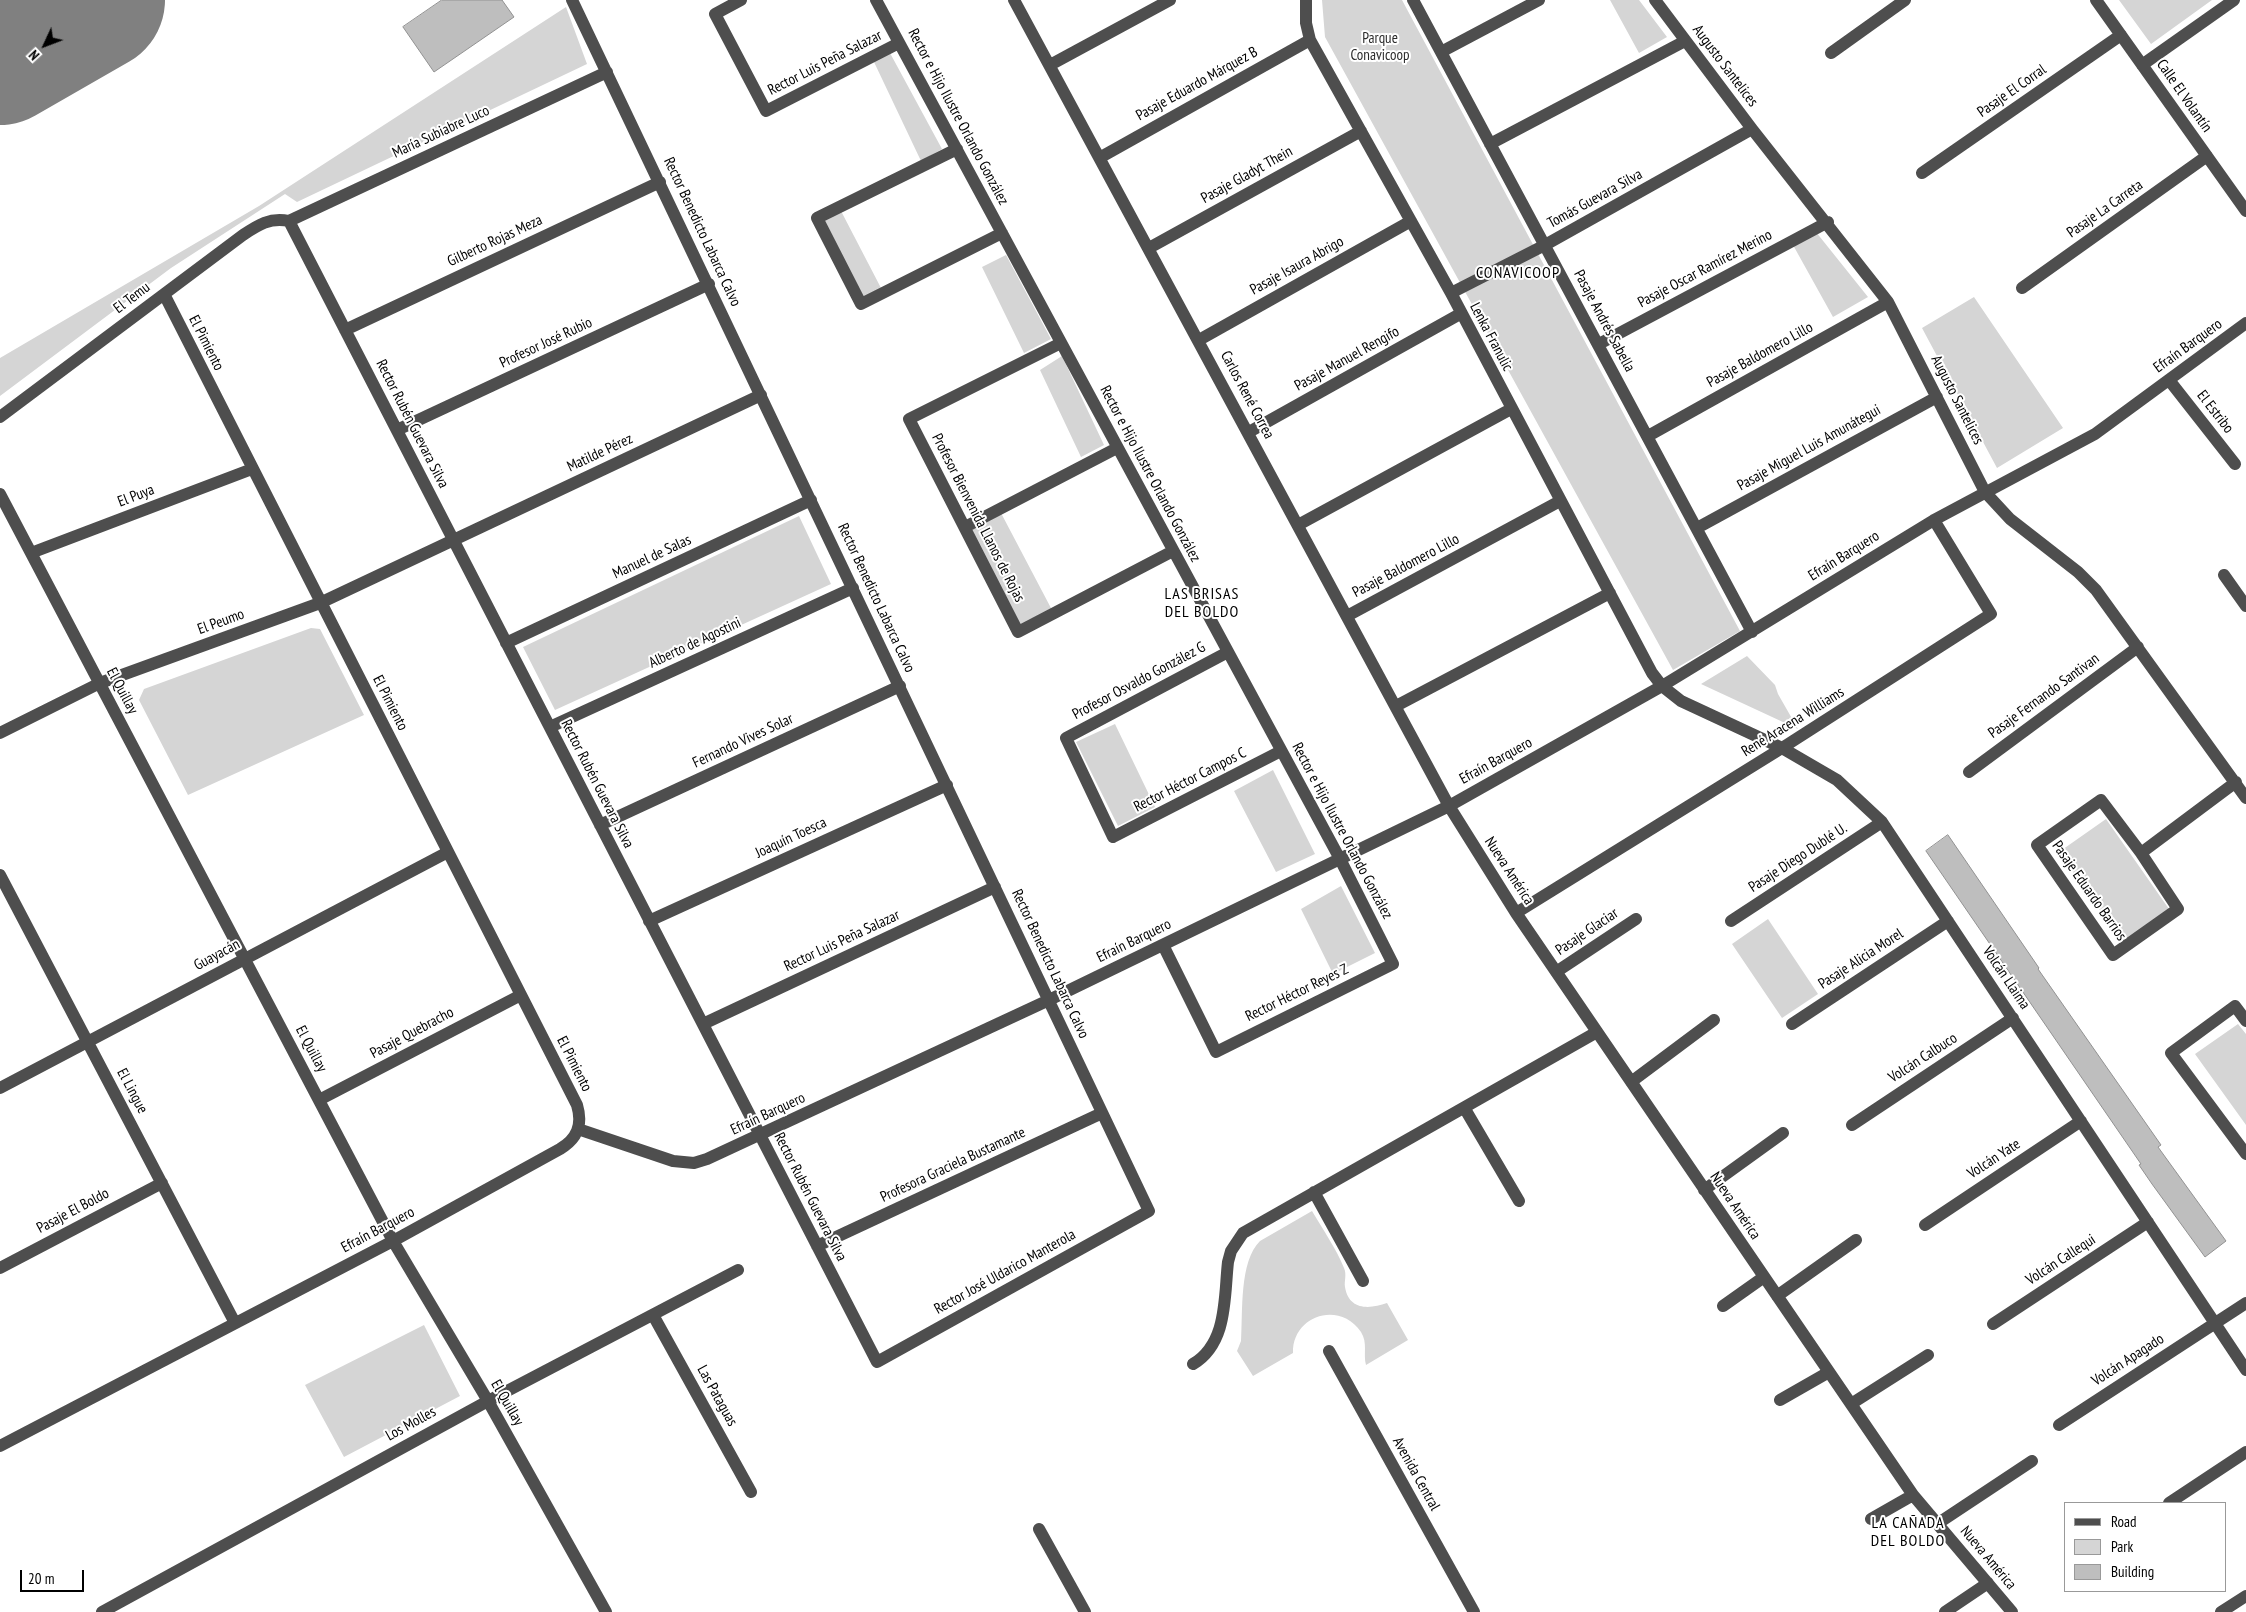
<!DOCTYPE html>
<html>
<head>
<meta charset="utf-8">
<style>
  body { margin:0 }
  #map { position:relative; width:2246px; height:1612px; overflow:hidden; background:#fff; font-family:"PT Sans Narrow",sans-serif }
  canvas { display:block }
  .legend { position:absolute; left:2064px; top:1502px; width:162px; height:90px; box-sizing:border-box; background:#fff; border:1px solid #999; margin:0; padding:6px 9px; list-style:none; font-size:15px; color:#000 }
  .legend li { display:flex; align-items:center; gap:10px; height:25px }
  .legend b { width:25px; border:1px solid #999 }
  .north { position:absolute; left:20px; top:20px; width:50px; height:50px; -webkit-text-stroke:4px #fff; paint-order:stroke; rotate:227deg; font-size:14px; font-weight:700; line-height:20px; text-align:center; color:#000 }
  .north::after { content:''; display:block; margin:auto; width:18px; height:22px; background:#000; clip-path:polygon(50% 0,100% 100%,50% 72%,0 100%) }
  .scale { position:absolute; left:20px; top:1570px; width:64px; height:22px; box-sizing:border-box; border:2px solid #000; border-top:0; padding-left:6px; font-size:15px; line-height:18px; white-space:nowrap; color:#000; -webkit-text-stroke:4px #fff; paint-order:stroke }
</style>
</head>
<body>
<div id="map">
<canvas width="2246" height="1612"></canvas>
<ul class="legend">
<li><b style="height:6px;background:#4e4e4e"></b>Road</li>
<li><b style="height:14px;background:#d5d5d5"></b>Park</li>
<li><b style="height:14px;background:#bebebe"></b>Building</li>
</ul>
<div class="north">N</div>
<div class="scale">20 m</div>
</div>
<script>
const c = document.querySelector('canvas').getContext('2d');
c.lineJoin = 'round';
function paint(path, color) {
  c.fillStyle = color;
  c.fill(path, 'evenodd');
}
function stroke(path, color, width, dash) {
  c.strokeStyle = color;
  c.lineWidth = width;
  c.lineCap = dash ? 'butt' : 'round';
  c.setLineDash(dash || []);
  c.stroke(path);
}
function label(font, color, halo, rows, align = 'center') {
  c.font = font + ' "PT Sans Narrow",sans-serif';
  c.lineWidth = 4;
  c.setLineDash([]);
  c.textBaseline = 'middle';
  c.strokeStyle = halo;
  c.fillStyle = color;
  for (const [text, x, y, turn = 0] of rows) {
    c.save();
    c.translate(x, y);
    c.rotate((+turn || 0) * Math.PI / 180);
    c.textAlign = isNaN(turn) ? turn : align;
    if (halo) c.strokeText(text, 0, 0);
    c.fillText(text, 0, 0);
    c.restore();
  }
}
paint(new Path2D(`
  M 1322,0 L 1402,0 L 1740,631 L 1673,670 L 1325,37 Z
  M 1610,0 L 1639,0 L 1667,37 L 1639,53 Z
  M 2119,0 L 2212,0 L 2151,44 Z
  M 566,7 L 587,64 L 297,202 L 285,194 L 171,268 L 0,396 L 0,358 L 259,206 Z
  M 890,53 L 942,149 L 921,161 L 874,62 Z
  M 841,211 L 881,288 L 862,298 L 822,220 Z
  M 1816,232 L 1868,297 L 1833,317 L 1793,245 Z
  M 1006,255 L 1051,339 L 1024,353 L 982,267 Z
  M 1974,297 L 2063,428 L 1997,468 L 1922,328 Z
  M 1062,356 L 1104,445 L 1081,457 L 1040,370 Z
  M 1001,513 L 1052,610 L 1020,627 L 969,529 Z
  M 799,516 L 831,584 L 555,710 L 523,647 Z
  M 311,628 L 320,629 L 364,715 L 188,795 L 139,700 L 144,689 Z
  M 1747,656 L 1775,685 L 1778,694 L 1798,729 L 1701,684 Z
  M 1115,724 L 1155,807 L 1118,826 L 1076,742 Z
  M 1273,770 L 1315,854 L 1276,872 L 1234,791 Z
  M 2106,819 L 2169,909 L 2122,942 L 2059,852 Z
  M 1341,886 L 1375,953 L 1333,974 L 1301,909 Z
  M 1768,919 L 1818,994 L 1782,1018 L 1732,944 Z
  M 2238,1024 L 2246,1034 L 2246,1125 L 2195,1054 Z
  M 1312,1211 C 1323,1230 1336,1248 1344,1268 C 1347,1275 1344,1281 1345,1287 C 1349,1311 1370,1309 1387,1303 L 1408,1340 L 1366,1365 C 1363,1354 1368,1343 1361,1332 C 1339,1300 1292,1316 1293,1353 L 1253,1376 L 1237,1351 L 1241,1341 C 1243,1311 1239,1262 1260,1241 Z
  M 424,1325 L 460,1396 L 344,1457 L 305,1385 Z`), '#d5d5d5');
stroke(new Path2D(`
  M 0,54 L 94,0`), '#808080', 142);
const building = new Path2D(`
  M 442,0 L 502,0 L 514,17 L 434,72 L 403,27 Z
  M 1948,835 L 2039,968 L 2038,969 L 2161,1145 L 2158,1147 L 2171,1165 L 2226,1241 L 2205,1257 L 2152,1184 L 2139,1165 L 2141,1164 L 1926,851 Z`);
paint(building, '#bebebe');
stroke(building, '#929292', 1);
stroke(new Path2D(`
  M 741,0 L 715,14 L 766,111 L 899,43
  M 876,0 L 1340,859 L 1393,964 L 1216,1052 L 1163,945
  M 1014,0 L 1449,806 L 1516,913 L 1913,1495 L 2012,1612
  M 1306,0 L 1306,23 L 1310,40 L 1451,293 L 1652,673 L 1662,686 L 1681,701 L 1782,748 L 1837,780 L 1882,822 L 2246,1370
  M 1413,0 L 1752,632
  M 1655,0 L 1752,129 L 1888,302 L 1985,492 L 2010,519 L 2078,572 L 2096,590 L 2246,798
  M 2096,0 L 2246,211
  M 1441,52 L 1539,0
  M 1831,53 L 1905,0
  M 1050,65 L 1170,0
  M 2142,65 L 2234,0
  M 1490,144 L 1685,41
  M 957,149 L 817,218 L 861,304 L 1002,233
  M 1101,157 L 1310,40
  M 1922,173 L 2121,35
  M 289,221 L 877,1362 L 1149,1211 L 572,0
  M 289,221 L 607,72
  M 1149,248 L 1361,131
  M 2022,288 L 2207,156
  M 1451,293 L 1545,245 L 1752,129
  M 345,330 L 660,182
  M 1199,340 L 1411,221
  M 1061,343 L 909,419 L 1018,632 L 1173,551
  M 1599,344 L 1828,222
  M 2169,380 L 2235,464
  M 0,417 L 243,235 C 258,225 270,217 289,221
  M 397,430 L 709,284
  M 1249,432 L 1460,314
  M 1648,436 L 1888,302
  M 0,494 L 393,1241 L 488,1401 L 606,1612
  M 1298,525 L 1511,409
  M 965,527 L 1117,448
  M 1697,528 L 1937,397
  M 31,553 L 252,469
  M 2224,575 L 2246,606
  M 1347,616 L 1560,501
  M 506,643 L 811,500
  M 1228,652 L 1066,738 L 1113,837 L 1281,751
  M 1396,706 L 1610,593
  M 550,727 L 853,588
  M 0,733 L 100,683 L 320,603 L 761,395
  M 1969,772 L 2138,647
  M 600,825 L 900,686
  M 2141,853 L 2178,909 L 2113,955 L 2037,845 L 2101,800 L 2141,853 L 2236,782
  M 0,875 L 235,1323
  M 1516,913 L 1782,748 L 1991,614 L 1934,520
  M 649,921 L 947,785
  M 1731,921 L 1882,822
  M 1556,972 L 1636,919
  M 2246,1021 L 2235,1006 L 2171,1053 L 2246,1154
  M 703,1024 L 995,887
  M 1792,1024 L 1948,921
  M 1631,1082 L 1714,1020
  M 0,1088 L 448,852
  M 319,1100 L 521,995
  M 1465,1109 L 1519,1201
  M 1852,1125 L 2013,1018
  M 578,1129 L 673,1161 L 694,1163 L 707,1159 L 1049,1000 L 1449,806 L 1662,686 L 1934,520 L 2095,434 L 2246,323
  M 1704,1190 L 1783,1133
  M 1314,1192 L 1363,1281
  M 1925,1225 L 2081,1121
  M 817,1246 L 1102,1113
  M 0,1268 L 162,1183
  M 1777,1296 L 1856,1240
  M 1723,1306 L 1764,1277
  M 653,1315 L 751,1492
  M 1993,1324 L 2148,1222
  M 1329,1351 L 1474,1612
  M 1193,1364 C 1228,1343 1224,1297 1228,1262 L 1231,1251 L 1243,1233 L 1597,1032
  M 1780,1400 L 1829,1372
  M 1851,1404 L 1928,1355
  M 2059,1425 L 2246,1303
  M 0,1446 L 393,1241 L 560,1149 C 577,1139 583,1125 577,1105 L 521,995 L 164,294
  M 2169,1503 L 2246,1452
  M 1871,1519 L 1913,1495
  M 1937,1524 L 2032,1461
  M 1039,1529 L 1085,1612
  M 102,1612 L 488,1401 L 738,1270
  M 1945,1612 L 1988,1583
  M 2221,1612 L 2246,1596`), '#4e4e4e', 12);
label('15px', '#2c2c2c', '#fff', [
  ["Parque",1380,39],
  ["Conavicoop",1380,56]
]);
label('15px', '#000', '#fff', [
  ["Rector Luis Peña Salazar",825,63,-27],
  ["Augusto Santelices",1725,66,53],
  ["Pasaje Eduardo Márquez B",1197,84,-29],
  ["Pasaje El Corral",2012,91,-35],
  ["Calle El Volantín",2184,96,55],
  ["Rector e Hijo Ilustre Orlando González",958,117,62],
  ["María Subiabre Luco",441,132,-25],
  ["Pasaje Gladyt Thein",1247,175,-29],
  ["Tomás Guevara Silva",1595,199,-29],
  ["Pasaje La Carreta",2105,209,-35],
  ["Rector Benedicto Labarca Calvo",702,232,65],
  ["Gilberto Rojas Meza",495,241,-25],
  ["Pasaje Isaura Abrigo",1297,266,-29],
  ["Pasaje Oscar Ramírez Merino",1705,269,-28],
  ["El Temu",132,298,-37],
  ["Pasaje Andrés Sabella",1604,321,62],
  ["Lenka Franulic",1491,337,62],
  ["El Pimiento",206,343,63],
  ["Profesor José Rubio",546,343,-25],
  ["Efraín Barquero",2188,346,-36],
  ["Pasaje Baldomero Lillo",1760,355,-29],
  ["Pasaje Manuel Rengifo",1347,359,-29],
  ["Carlos René Correa",1247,395,62],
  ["Augusto Santelices",1957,400,63],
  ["El Estribo",2215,412,52],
  ["Rector Rubén Guevara Silva",412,424,63],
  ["Pasaje Miguel Luis Amunátegui",1809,448,-29],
  ["Matilde Pérez",600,453,-25],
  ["Rector e Hijo Ilustre Orlando González",1150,474,62],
  ["El Puya",136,496,-21],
  ["Profesor Bienvenida Llanos de Rojas",978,518,63],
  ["Efraín Barquero",1844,556,-32],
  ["Manuel de Salas",652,557,-25],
  ["Pasaje Baldomero Lillo",1406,566,-28],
  ["Rector Benedicto Labarca Calvo",876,598,65],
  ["El Peumo",221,622,-20],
  ["Alberto de Agostini",695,643,-25],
  ["Profesor Osvaldo González G",1139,681,-28],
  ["El Quillay",122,691,62],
  ["Pasaje Fernando Santivan",2044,696,-36],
  ["El Pimiento",390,703,63],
  ["René Aracena Williams",1793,722,-32],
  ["Fernando Vives Solar",743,741,-25],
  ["Efraín Barquero",1496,761,-29],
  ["Rector Héctor Campos C",1190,780,-27],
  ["Rector Rubén Guevara Silva",597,784,63],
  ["Rector e Hijo Ilustre Orlando González",1342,831,62],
  ["Joaquín Toesca",791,838,-25],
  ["Pasaje Diego Dublé U.",1798,858,-33],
  ["Nueva América",1509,871,57],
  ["Pasaje Eduardo Barrios",2089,891,55],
  ["Pasaje Glaciar",1587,932,-34],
  ["Rector Luis Peña Salazar",842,941,-25],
  ["Efraín Barquero",1134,941,-26],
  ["Guayacán",217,955,-28],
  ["Pasaje Alicia Morel",1861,959,-33],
  ["Rector Benedicto Labarca Calvo",1050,964,65],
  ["Volcán Llaima",2006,978,56],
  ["Rector Héctor Reyes Z",1297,993,-26],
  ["Pasaje Quebracho",412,1033,-28],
  ["El Quillay",311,1049,62],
  ["Volcán Calbuco",1923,1058,-33],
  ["El Pimiento",574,1064,63],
  ["El Lingue",132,1091,62],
  ["Efraín Barquero",768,1114,-25],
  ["Volcán Yate",1994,1159,-33],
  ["Profesora Graciela Bustamante",953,1165,-25],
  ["Rector Rubén Guevara Silva",810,1197,63],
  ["Nueva América",1735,1206,56],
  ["Pasaje El Boldo",73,1211,-28],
  ["Efraín Barquero",378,1230,-28],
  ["Volcán Callequi",2061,1260,-33],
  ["Rector José Uldarico Manterola",1005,1272,-29],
  ["Volcán Apagado",2128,1360,-33],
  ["Las Pataguas",717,1396,61],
  ["El Quillay",507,1403,60],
  ["Los Molles",411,1424,-29],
  ["Avenida Central",1416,1474,61],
  ["Nueva América",1988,1558,50]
]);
c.letterSpacing = '1px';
label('16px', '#000', '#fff', [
  ["CONAVICOOP",1518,273],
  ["LAS BRISAS",1202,594],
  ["DEL BOLDO",1202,612],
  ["LA CAÑADA",1908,1523],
  ["DEL BOLDO",1908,1541]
]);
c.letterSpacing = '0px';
</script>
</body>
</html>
